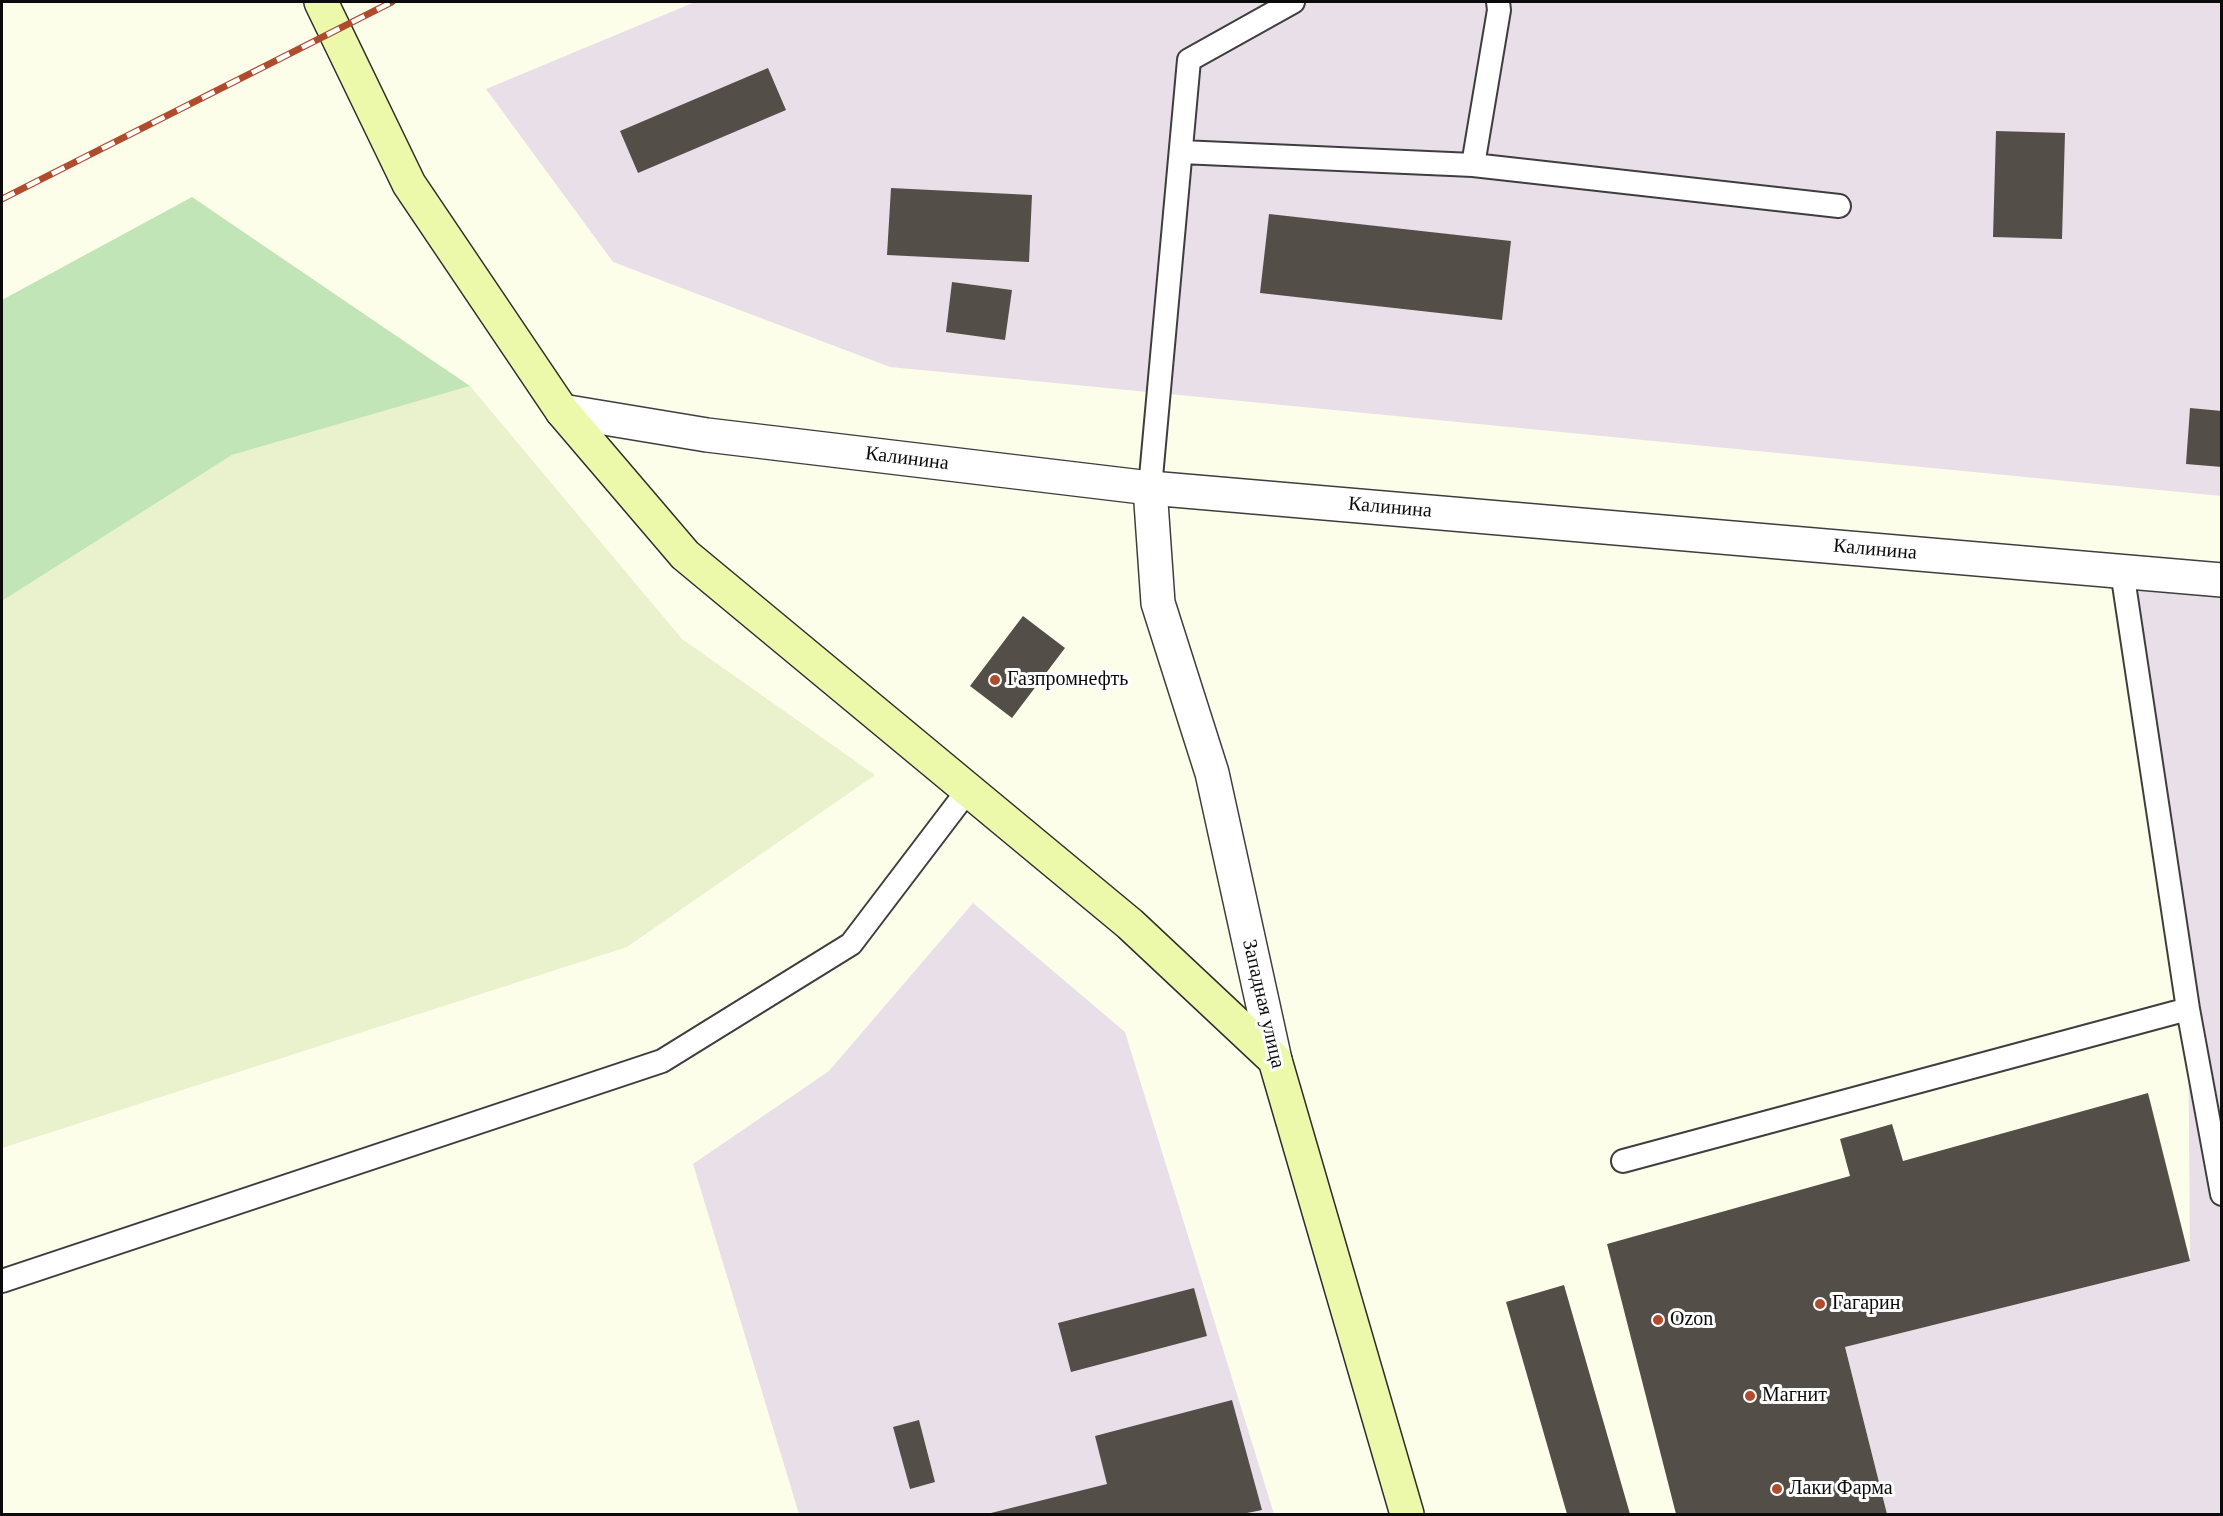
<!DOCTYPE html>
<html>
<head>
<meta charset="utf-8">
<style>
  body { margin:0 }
  #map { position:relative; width:2223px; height:1516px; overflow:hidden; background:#fcfeea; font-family:"Times New Roman",serif }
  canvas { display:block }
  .frame { position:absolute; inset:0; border:3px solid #0b0b0b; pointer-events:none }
</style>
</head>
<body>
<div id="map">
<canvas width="2223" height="1516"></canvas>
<div class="frame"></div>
</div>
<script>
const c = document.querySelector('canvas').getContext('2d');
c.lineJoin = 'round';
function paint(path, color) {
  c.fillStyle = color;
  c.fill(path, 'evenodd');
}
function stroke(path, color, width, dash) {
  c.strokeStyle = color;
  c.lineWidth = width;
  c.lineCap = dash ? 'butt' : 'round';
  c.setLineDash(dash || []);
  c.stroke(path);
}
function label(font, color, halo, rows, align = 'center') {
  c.font = font + ' "Times New Roman",serif';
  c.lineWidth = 6;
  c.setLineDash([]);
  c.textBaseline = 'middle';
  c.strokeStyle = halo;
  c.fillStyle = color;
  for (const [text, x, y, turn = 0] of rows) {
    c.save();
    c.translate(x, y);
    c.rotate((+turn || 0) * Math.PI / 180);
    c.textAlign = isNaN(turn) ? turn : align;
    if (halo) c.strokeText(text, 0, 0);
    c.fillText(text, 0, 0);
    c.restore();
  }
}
paint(new Path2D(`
  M 695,2 L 2221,2 L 2221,496 L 890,367 L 613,262 L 486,89 Z
  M 2122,571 L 2221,580 L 2221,1514 L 1887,1514 L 1845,1347 L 2190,1260 L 2188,1008 Z
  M 973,903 L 1125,1032 L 1274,1514 L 799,1514 L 693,1164 L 829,1071 Z`), '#e9dfe8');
paint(new Path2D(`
  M 470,386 L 682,639 L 875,775 L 627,947 L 2,1148 L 2,601 L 232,455 Z`), '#eaf1cd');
paint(new Path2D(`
  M 192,197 L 470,386 L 232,455 L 2,601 L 2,300 Z`), '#c2e5b7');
paint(new Path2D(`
  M 768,68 L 786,110 L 638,173 L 620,131 Z
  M 1996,131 L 2065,133 L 2062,239 L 1993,237 Z
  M 891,188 L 1032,195 L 1029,262 L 887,255 Z
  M 1269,214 L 1511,241 L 1502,320 L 1260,293 Z
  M 952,282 L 1012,290 L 1005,340 L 946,332 Z
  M 2190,408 L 2222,411 L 2222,467 L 2186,464 Z
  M 1023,616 L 1065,648 L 1012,718 L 970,686 Z
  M 2148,1093 L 2190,1261 L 1845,1347 L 1887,1514 L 1676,1514 L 1607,1244 L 1850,1176 L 1840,1139 L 1892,1124 L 1903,1161 Z
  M 1564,1285 L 1630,1514 L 1567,1514 L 1506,1302 Z
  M 1194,1288 L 1207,1336 L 1071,1372 L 1058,1323 Z
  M 1232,1400 L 1262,1510 L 1242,1514 L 987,1514 L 1107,1484 L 1095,1436 Z
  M 919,1420 L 935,1482 L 910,1489 L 893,1427 Z`), '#534f48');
const service = new Path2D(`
  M 1181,152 L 1473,165 L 1499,10 L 1498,2
  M 1473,165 L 1839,206
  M 1150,488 L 1189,60 L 1293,2
  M 2188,1009 L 2222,1194
  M 1623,1161 L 2188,1009 L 2122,571
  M 2,1281 L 662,1061 L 851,944 L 968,790`);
const tertiary = new Path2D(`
  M 562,411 L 707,435 L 1150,488 L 2222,580
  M 1150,488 L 1158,603 L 1212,773 L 1275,1060`);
const secondary = new Path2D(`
  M 321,2 L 409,184 L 562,411 L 685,555 L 1130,924 L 1275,1060 L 1407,1514`);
stroke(service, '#3e3e3e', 26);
stroke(tertiary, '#3e3e3e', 36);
stroke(secondary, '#2d2d2d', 36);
stroke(service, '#fff', 22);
stroke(tertiary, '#fff', 33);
stroke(secondary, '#ecf9aa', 33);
const rail = new Path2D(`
  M 2,199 L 392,2`);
stroke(rail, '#b04c2e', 7);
stroke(rail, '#fff', 4.5, [14]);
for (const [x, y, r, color] of [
  [995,680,6,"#b04c2e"],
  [1820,1304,6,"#b04c2e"],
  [1658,1320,6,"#b04c2e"],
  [1750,1396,6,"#b04c2e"],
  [1777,1489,6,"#b04c2e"]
]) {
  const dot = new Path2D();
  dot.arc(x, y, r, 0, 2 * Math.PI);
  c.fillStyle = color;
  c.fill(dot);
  stroke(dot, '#fff', 2);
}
label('20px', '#0b0b0b', '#fff', [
  ["Калинина",907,459,7],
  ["Калинина",1390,508,5],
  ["Калинина",1875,550,5],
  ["Западная улица",1263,1004,77]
]);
label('20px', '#0b0b0b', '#fff', [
  ["Газпромнефть",1007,680],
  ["Гагарин",1832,1304],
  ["Ozon",1670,1320],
  ["Магнит",1762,1396],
  ["Лаки Фарма",1789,1489]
], 'left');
</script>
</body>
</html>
